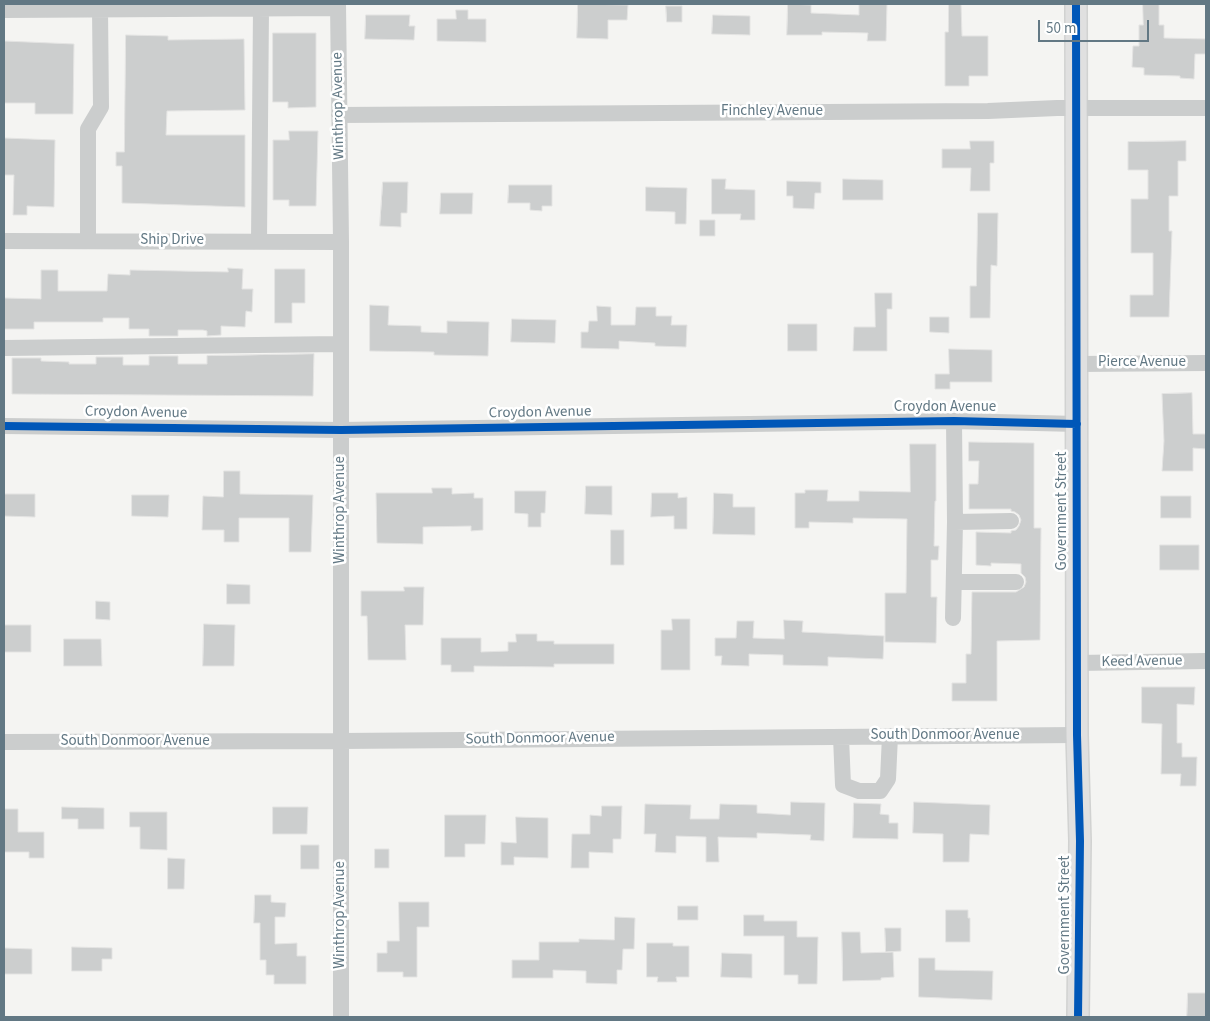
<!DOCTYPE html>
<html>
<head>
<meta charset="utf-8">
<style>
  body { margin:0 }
  #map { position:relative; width:1210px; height:1021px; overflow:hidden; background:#f4f4f2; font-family:"Source Sans 3",sans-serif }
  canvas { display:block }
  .frame { position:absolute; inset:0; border:5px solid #627884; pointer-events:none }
  .scale { position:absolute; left:1038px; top:20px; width:111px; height:22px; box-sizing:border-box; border:2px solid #627884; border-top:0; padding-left:6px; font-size:15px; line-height:18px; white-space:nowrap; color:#627884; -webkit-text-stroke:4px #fff; paint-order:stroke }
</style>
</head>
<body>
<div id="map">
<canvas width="1210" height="1021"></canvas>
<div class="frame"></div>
<div class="scale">50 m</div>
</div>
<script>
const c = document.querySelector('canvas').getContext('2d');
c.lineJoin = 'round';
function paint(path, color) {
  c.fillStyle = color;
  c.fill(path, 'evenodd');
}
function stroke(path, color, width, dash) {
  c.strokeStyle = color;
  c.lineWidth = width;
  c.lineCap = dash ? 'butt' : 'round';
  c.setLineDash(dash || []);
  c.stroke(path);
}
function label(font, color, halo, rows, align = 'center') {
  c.font = font + ' "Source Sans 3",sans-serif';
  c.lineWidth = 5;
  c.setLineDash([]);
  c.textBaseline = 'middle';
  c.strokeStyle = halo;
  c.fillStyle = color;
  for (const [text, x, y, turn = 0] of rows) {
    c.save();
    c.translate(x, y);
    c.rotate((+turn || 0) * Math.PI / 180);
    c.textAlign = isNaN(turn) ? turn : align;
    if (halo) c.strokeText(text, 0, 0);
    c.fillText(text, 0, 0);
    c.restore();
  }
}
const building = new Path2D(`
  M 578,4 L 628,5 L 627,20 L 608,20 L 608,39 L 577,38 Z
  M 788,4 L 811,5 L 811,13 L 859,15 L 859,4 L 887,4 L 886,41 L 867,41 L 868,33 L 822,32 L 822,35 L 787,35 Z
  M 949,4 L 961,4 L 962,36 L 988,36 L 988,76 L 969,76 L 969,86 L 945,86 L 945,32 L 948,32 Z
  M 1143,4 L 1159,4 L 1159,25 L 1164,25 L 1164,38 L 1206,39 L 1206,54 L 1195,54 L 1194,79 L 1180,78 L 1180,76 L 1144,75 L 1144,68 L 1132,67 L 1133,46 L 1139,46 L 1139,25 L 1143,25 Z
  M 666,6 L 682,6 L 682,22 L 667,22 Z
  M 456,10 L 468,10 L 468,19 L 486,19 L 486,42 L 437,41 L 437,19 L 456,19 Z
  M 366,15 L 410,15 L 409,26 L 415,26 L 414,40 L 365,39 Z
  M 713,15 L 750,16 L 750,35 L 712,34 Z
  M 273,33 L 316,33 L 316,107 L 288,108 L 288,102 L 273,102 Z
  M 126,35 L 168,36 L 168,40 L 244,39 L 245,110 L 167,111 L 166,135 L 245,135 L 245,207 L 122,203 L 122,166 L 116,166 L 116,152 L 124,152 Z
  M 4,41 L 74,44 L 73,114 L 35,114 L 35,103 L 4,103 Z
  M 289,131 L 318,131 L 316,206 L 289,206 L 289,200 L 273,200 L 273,140 L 289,140 Z
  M 4,138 L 55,140 L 54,207 L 27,206 L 27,215 L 13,215 L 14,175 L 4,175 Z
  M 970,141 L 994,141 L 994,163 L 990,163 L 990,191 L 970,191 L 971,168 L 942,168 L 942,149 L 970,149 Z
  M 1186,141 L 1186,161 L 1178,161 L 1178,196 L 1169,196 L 1169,231 L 1172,231 L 1169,317 L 1130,317 L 1130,295 L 1153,295 L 1153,253 L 1131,253 L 1131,199 L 1148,199 L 1148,170 L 1128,170 L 1128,142 Z
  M 712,179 L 726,179 L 725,189 L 755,190 L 755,220 L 740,220 L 741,214 L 712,214 Z
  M 843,179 L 883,180 L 883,200 L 843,200 Z
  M 787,181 L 821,182 L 821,193 L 815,193 L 814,209 L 793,208 L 793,196 L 787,196 Z
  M 383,182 L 408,182 L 407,213 L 401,213 L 401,227 L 380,226 Z
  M 509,185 L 552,185 L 552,206 L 542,206 L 542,211 L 530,210 L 530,203 L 508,203 Z
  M 646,187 L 687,188 L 686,224 L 675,224 L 675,212 L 646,211 Z
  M 441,193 L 473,193 L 472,214 L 440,214 Z
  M 978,213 L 998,213 L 997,266 L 991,265 L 990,318 L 970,318 L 970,286 L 976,286 Z
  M 700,220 L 715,220 L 715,236 L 700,236 Z
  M 228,268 L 243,269 L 242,289 L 253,289 L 252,312 L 246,311 L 245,327 L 221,326 L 221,335 L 207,336 L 207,331 L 203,330 L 178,330 L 178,336 L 149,336 L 149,329 L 129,329 L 129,318 L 103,318 L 103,322 L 34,322 L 34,329 L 4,329 L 4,298 L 41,299 L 41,270 L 58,270 L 58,291 L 107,291 L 108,274 L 130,275 L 130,270 L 228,272 Z
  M 275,269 L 305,269 L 305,303 L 292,303 L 292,323 L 275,323 Z
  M 875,293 L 892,293 L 892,309 L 887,309 L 887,351 L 853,351 L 854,327 L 875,327 Z
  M 370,305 L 389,306 L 388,325 L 421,326 L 421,332 L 447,333 L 447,321 L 489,322 L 488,356 L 434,355 L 434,352 L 370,351 Z
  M 597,306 L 611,307 L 611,325 L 635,325 L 636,307 L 656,307 L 656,316 L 672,316 L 671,325 L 687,325 L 686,347 L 655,346 L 655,343 L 619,341 L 619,349 L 581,348 L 581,332 L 588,332 L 589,321 L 597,321 Z
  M 930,317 L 949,317 L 949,333 L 930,332 Z
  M 512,319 L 556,320 L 555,343 L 511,342 Z
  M 788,324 L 817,324 L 817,351 L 788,351 Z
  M 949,349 L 992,350 L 992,382 L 950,382 L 950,389 L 935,389 L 935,374 L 949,374 Z
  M 314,354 L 313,396 L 12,394 L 12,358 L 41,358 L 41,361 L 69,362 L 69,364 L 96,364 L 96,357 L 123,357 L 123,365 L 149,365 L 149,356 L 178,356 L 178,364 L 207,364 L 207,356 Z
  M 1192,393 L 1193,434 L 1206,434 L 1206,449 L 1193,448 L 1193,471 L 1162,471 L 1164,441 L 1162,394 Z
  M 969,442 L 1034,443 L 1034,528 L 1041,528 L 1040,640 L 997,641 L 997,701 L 952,701 L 952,683 L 966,683 L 966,654 L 971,654 L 972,592 L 1016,592 L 1024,587 L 1026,582 L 1025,577 L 1021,573 L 1021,564 L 991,563 L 991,566 L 976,565 L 976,532 L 1011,533 L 1011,531 L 1016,530 L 1019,526 L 1021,520 L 1019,515 L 1015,512 L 1011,511 L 1011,509 L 969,509 L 969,484 L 978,484 L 979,461 L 969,461 Z
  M 910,444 L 936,444 L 936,501 L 935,501 L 934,546 L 939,546 L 938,560 L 931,560 L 931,597 L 937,597 L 936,643 L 885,642 L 885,593 L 906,593 L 907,519 L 853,518 L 853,523 L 809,522 L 809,528 L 795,528 L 795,493 L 805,493 L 805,490 L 828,490 L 827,501 L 859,501 L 859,491 L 910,492 Z
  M 224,471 L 240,471 L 240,494 L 313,495 L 311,552 L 289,552 L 289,518 L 239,518 L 239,542 L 224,542 L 224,530 L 202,530 L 203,496 L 223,497 Z
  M 586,486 L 612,486 L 612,515 L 585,514 Z
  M 432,488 L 452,488 L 452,494 L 474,493 L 474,498 L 483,498 L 483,530 L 471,531 L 471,526 L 423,527 L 423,544 L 377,543 L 376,493 L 432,493 Z
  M 515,491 L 546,491 L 545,513 L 541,513 L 541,527 L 528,527 L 528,514 L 515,513 Z
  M 652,493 L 678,493 L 678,498 L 687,497 L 687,529 L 674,529 L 674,516 L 651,517 Z
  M 714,493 L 733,494 L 733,507 L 755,507 L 755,535 L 713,534 Z
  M 4,494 L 35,494 L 35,517 L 4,516 Z
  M 132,495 L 169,495 L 168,517 L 132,516 Z
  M 1161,496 L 1191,496 L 1191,518 L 1161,518 Z
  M 611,530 L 624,530 L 624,565 L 611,565 Z
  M 1160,545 L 1199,545 L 1199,570 L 1160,570 Z
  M 227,584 L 250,585 L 250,604 L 227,604 Z
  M 404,587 L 424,587 L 423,625 L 405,625 L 406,660 L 368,660 L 367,616 L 361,616 L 361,591 L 404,591 Z
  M 96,601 L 110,602 L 110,620 L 96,619 Z
  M 672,619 L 690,619 L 690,670 L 661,670 L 661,630 L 672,630 Z
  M 784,620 L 803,621 L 802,632 L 884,636 L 883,659 L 828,657 L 828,666 L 783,665 L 783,655 L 749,654 L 749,666 L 721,665 L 722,656 L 715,656 L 715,638 L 736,638 L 737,621 L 754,621 L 753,638 L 784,639 Z
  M 204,624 L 235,625 L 234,666 L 203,666 Z
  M 4,625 L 31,625 L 31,652 L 4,652 Z
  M 516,634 L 537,634 L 537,641 L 554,641 L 554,644 L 614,644 L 614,664 L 554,664 L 554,667 L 474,666 L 474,672 L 451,672 L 451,665 L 441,665 L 441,638 L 481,638 L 481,652 L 508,651 L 508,642 L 516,642 Z
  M 64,639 L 101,639 L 102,666 L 64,666 Z
  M 1142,687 L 1195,687 L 1194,705 L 1177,704 L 1177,743 L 1182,743 L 1182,757 L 1197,757 L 1196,786 L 1180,786 L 1181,774 L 1161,774 L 1162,724 L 1142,723 Z
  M 791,802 L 825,803 L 824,841 L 810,840 L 811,835 L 757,833 L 757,838 L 718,837 L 719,862 L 706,862 L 706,837 L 676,836 L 676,853 L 655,852 L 656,834 L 644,834 L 645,804 L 691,805 L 690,819 L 719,819 L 720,804 L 757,805 L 757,813 L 790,815 Z
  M 914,802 L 990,805 L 989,835 L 970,834 L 969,862 L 943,862 L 943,834 L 913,833 Z
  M 854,803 L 881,804 L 880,814 L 889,815 L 889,823 L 898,823 L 898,839 L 853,838 Z
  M 602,806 L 622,806 L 621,839 L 613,839 L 613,853 L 589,852 L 589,868 L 571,868 L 572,834 L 590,834 L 590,815 L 601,816 Z
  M 62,807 L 104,808 L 104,829 L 78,829 L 78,819 L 62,819 Z
  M 273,807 L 308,807 L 307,834 L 273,834 Z
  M 4,809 L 18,809 L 18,832 L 44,832 L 44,858 L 29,858 L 29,852 L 4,852 Z
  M 130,812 L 167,812 L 167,850 L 140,849 L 140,827 L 130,827 Z
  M 445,815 L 486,815 L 485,844 L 465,844 L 465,857 L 445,857 Z
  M 516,817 L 548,818 L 548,858 L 514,857 L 514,865 L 501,865 L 501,842 L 516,843 Z
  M 301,845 L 319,845 L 319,869 L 301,869 Z
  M 375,849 L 389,849 L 389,868 L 375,868 Z
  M 168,858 L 185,859 L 184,889 L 168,889 Z
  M 255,895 L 271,895 L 271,902 L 286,903 L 285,917 L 275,917 L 275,944 L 297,943 L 297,956 L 306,956 L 306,984 L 274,984 L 274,975 L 266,975 L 266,960 L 260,960 L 260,923 L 254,923 Z
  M 399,902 L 429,902 L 429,927 L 417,927 L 417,977 L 403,977 L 403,972 L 377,972 L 377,953 L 387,953 L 387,941 L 399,941 Z
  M 678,906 L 698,906 L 698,920 L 678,920 Z
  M 946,910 L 968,910 L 968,918 L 970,918 L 970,942 L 946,942 Z
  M 744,915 L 764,915 L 764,921 L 797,921 L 797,937 L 818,937 L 817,984 L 798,984 L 798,975 L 784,975 L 784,936 L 744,936 Z
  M 615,917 L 635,918 L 634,949 L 623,949 L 622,970 L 617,970 L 617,984 L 586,983 L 586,971 L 553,970 L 553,978 L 512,978 L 512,960 L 539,960 L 539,942 L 579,942 L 579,939 L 614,940 Z
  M 885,928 L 901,928 L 901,951 L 886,952 Z
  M 842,932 L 860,932 L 861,953 L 893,952 L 894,977 L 881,978 L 881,980 L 843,981 Z
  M 647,943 L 673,943 L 673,946 L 689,946 L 689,977 L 676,977 L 677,982 L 657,982 L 658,977 L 647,977 Z
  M 72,947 L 112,948 L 112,959 L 102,959 L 102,971 L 72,971 Z
  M 4,948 L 32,949 L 32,974 L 4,974 Z
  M 722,953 L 752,954 L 752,978 L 721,977 Z
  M 919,958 L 935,958 L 935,970 L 993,971 L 992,1000 L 919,997 Z
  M 1188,993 L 1206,993 L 1206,1017 L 1187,1017 Z`);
paint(building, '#cccece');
stroke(building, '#e3e3e2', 1);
const major = new Path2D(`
  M 1076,4 L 1077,735 L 1080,841 L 1078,1017`);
stroke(major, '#d1d2d1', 24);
stroke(new Path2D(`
  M 338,4 L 341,242 L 341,1017
  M 4,10 L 338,8
  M 339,115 L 988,111 L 1057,108 L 1206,108
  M 4,241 L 341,242
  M 88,241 L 88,129 L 101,107 L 100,9
  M 259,241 L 261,9
  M 4,348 L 341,344
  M 1077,364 L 1206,363
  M 4,426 L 341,430 L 954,421 L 1077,424
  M 955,522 L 1011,521
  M 954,582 L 1016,582
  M 953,618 L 955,522 L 954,421
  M 1077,663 L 1206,661
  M 841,737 L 843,785 L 859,791 L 880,791 L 888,779 L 890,736
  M 4,742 L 341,741 L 1077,735`), '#cbcdcd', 16);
stroke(major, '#e0e0e0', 21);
stroke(new Path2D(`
  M 1076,4 L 1077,735 L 1080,841 L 1078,1017
  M 4,426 L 341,430 L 954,421 L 1077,424`), '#0057b8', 8);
label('15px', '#627884', '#fff', [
  ["Winthrop Avenue",339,106,-91],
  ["Finchley Avenue",772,112],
  ["Ship Drive",172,241],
  ["Pierce Avenue",1142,363],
  ["Croydon Avenue",945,408],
  ["Croydon Avenue",136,413,1],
  ["Croydon Avenue",540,413,-1],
  ["Winthrop Avenue",341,510,-90],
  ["Government Street",1063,511,-90],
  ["Keed Avenue",1142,662,-1],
  ["South Donmoor Avenue",945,736],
  ["South Donmoor Avenue",540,739,-1],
  ["South Donmoor Avenue",135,742],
  ["Winthrop Avenue",341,915,-90],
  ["Government Street",1066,915,-90]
]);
</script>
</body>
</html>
